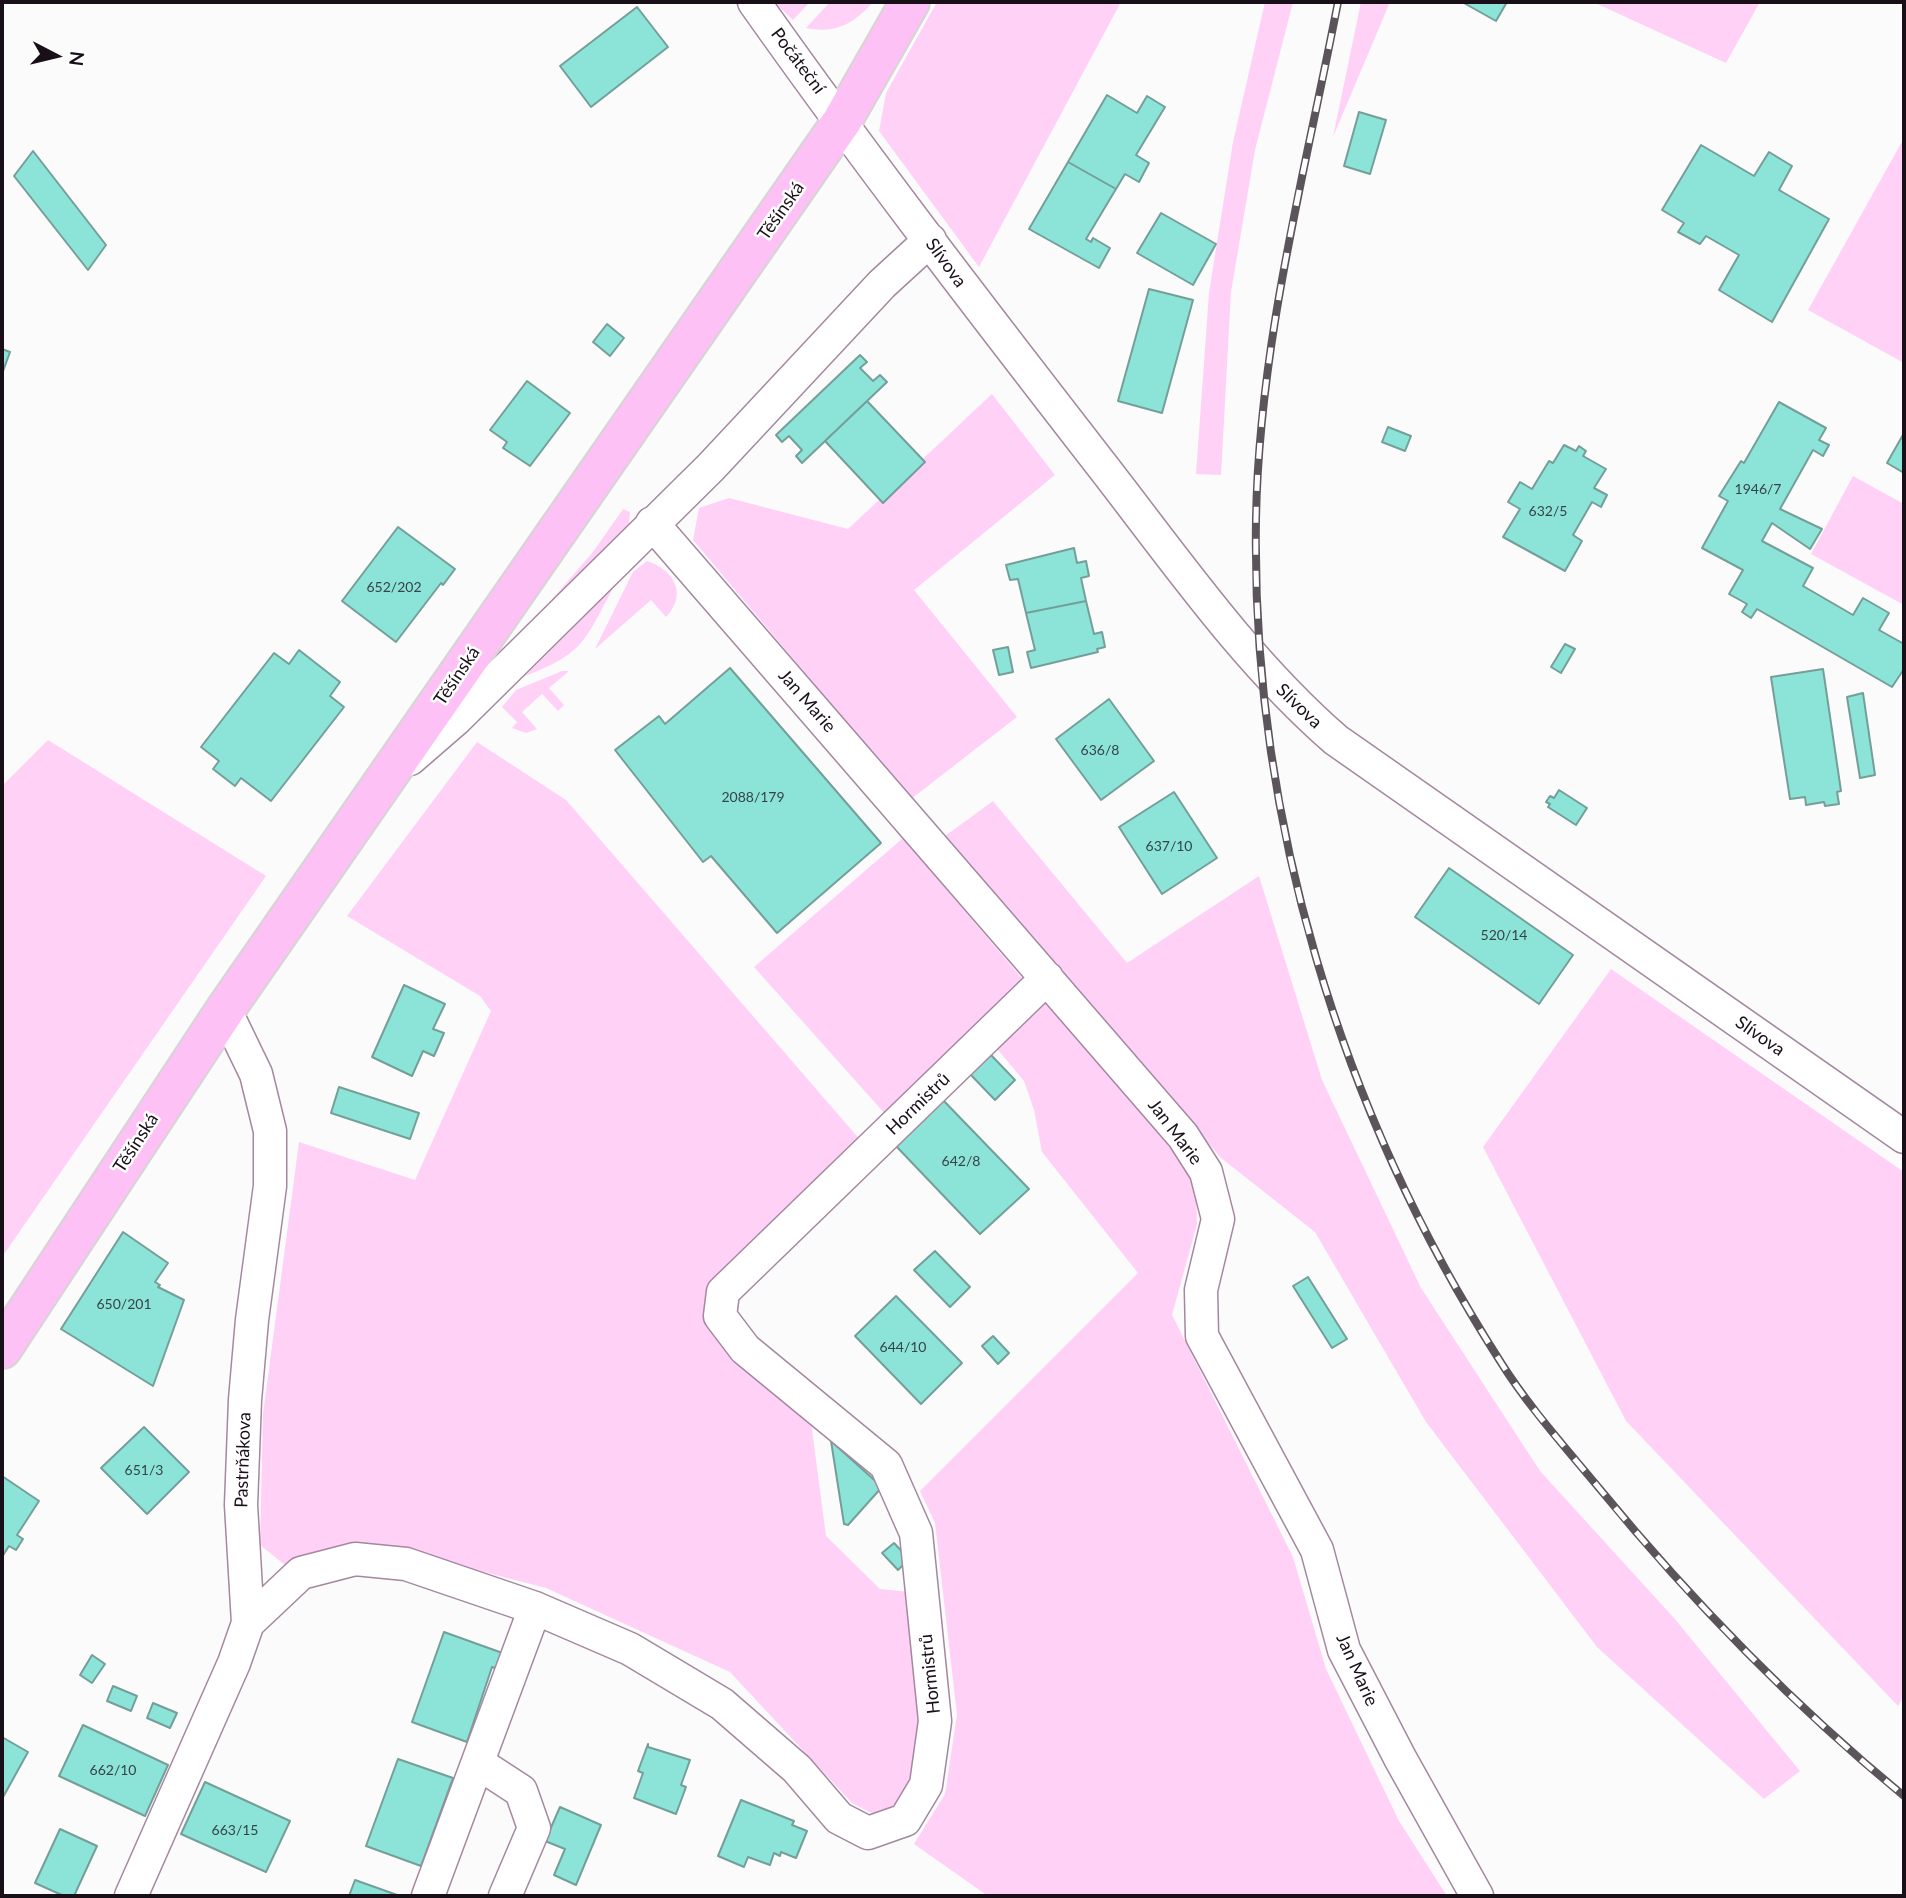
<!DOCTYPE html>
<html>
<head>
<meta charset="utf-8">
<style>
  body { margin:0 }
  #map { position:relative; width:1906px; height:1898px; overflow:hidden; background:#fbfbfb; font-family:Lato,sans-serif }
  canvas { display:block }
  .frame { position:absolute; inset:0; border:4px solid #190f18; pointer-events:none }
  .north { position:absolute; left:21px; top:21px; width:70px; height:70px; -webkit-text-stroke:5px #fff; paint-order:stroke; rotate:97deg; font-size:19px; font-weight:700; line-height:28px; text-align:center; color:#190f18 }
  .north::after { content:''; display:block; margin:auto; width:24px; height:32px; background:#190f18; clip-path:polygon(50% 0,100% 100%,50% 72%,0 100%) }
</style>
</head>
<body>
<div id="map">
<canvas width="1906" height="1898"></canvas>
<div class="frame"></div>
<div class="north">N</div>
</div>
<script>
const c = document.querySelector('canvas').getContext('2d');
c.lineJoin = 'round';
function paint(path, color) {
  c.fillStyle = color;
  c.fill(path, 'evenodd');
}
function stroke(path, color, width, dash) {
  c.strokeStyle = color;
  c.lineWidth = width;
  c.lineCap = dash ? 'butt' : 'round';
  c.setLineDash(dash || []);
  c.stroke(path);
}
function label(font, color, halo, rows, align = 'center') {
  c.font = font + ' Lato,sans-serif';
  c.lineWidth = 5;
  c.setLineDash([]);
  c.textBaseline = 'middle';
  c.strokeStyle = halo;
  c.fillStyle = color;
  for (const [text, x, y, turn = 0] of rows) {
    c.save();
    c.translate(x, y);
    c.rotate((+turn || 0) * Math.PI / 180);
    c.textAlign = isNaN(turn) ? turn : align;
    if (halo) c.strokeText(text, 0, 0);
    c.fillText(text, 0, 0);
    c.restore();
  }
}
paint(new Path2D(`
  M 774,2 L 810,2 L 793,20 Z
  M 830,2 L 873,2 C 854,24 835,34 806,28 Z
  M 937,2 L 1121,2 L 979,267 L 879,131 L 886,93 Z
  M 1265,2 L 1293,2 L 1255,150 L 1231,292 L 1221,475 L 1196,474 L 1209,293 L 1233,142 Z
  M 1361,2 L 1390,2 L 1333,137 Z
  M 1593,2 L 1760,2 L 1726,63 Z
  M 1904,138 L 1904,363 L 1808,310 Z
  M 992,394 L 1055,475 L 914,590 L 1017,717 L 911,799 L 693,540 L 699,508 L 729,498 L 848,529 Z
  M 1853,476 L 1904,504 L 1904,605 L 1811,554 Z
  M 623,509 L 630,512 L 628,537 L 539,619 L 535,619 L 593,552 Z
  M 647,561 C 674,570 688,594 666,617 L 651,600 L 595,649 L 633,572 Z
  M 613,588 C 585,641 583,654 525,676 Z
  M 562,671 L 569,671 L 549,688 L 564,705 L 558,711 L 542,694 L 522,712 L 537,729 L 526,733 L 512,728 L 517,722 L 502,707 L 516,690 Z
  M 48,740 L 266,876 L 2,1257 L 2,786 Z
  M 477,742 L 566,800 L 862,1142 L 708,1317 L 729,1356 L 811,1422 L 826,1536 L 880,1589 L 909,1592 L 921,1735 L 911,1778 L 896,1804 L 875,1815 L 852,1803 L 730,1672 L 546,1588 L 407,1552 L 345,1546 L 285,1565 L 260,1545 L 263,1414 L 299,1142 L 415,1180 L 491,1011 L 480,996 L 347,916 Z
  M 993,801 L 1127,963 L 1259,876 L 1322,1080 L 1421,1288 L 1540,1471 L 1674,1618 L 1800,1771 L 1764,1799 L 1597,1647 L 1426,1422 L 1315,1232 L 1221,1158 L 945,836 Z
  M 903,838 L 1025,982 L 886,1115 L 754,967 Z
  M 1611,969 L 1904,1172 L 1904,1696 L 1898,1706 L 1626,1421 L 1483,1147 Z
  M 1047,1001 L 1172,1147 L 1196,1185 L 1197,1224 L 1172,1315 L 1293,1557 L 1326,1669 L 1399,1821 L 1447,1896 L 988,1896 L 914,1844 L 945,1794 L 957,1715 L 935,1523 L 920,1491 L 1138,1273 L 1042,1152 L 1034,1110 L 1024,1081 L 993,1044 Z`), '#ffd1f7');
const building = new Path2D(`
  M 1462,2 L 1507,2 L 1496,21 Z
  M 637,7 L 668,47 L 591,107 L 560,66 Z
  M 1107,95 L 1137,113 L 1147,96 L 1165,107 L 1136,155 L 1149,163 L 1139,182 L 1125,174 L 1116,189 L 1068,162 Z
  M 1359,112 L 1386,120 L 1370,174 L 1344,166 Z
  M 1701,145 L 1754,176 L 1769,152 L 1792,166 L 1779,190 L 1829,219 L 1772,322 L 1719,290 L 1739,255 L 1706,236 L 1700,244 L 1678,232 L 1684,223 L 1662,210 Z
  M 33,151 L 106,245 L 88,270 L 14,176 Z
  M 1068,162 L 1116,189 L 1086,239 L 1091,242 L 1093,238 L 1110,248 L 1099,268 L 1029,229 Z
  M 1161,213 L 1216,244 L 1193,285 L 1137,253 Z
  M 1149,289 L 1193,300 L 1162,413 L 1118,401 Z
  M 607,324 L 624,338 L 610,356 L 593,342 Z
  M 2,349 L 10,352 L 2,374 Z
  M 860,355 L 867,362 L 860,368 L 873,381 L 880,375 L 887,382 L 802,463 L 796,456 L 802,450 L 789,436 L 782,442 L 776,435 Z
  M 527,381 L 570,413 L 530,466 L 503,448 L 507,442 L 490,430 Z
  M 867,401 L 925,462 L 883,503 L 825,441 Z
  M 1779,402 L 1826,428 L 1819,440 L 1829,445 L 1823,456 L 1813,450 L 1780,509 L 1822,529 L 1810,549 L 1772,523 L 1762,541 L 1813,568 L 1803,586 L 1853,615 L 1863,598 L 1889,613 L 1879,630 L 1904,644 L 1904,669 L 1892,687 L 1757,609 L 1751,618 L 1742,612 L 1747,604 L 1729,594 L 1743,570 L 1702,548 L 1728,501 L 1719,496 L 1741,461 L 1744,463 Z
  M 1388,427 L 1411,436 L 1405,451 L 1382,442 Z
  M 1904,433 L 1904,473 L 1887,463 Z
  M 1564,445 L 1576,451 L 1579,446 L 1586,451 L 1583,456 L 1606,469 L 1594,488 L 1607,495 L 1601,507 L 1592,502 L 1573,535 L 1582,541 L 1565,571 L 1503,537 L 1520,509 L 1508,502 L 1520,482 L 1532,489 L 1549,461 L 1553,463 Z
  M 398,527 L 455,569 L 443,585 L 441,583 L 396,642 L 342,601 Z
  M 1074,548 L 1077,563 L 1086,561 L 1089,576 L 1081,578 L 1086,601 L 1026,613 L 1018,579 L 1010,580 L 1006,565 Z
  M 1086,601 L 1094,634 L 1102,632 L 1105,647 L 1097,649 L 1098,652 L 1031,668 L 1027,652 L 1035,650 L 1026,613 Z
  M 1565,644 L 1575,649 L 1561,673 L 1551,667 Z
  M 1008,647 L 1013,672 L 999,675 L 993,650 Z
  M 299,650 L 340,682 L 330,696 L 344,707 L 271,801 L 241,778 L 235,786 L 213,769 L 219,761 L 201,747 L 274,653 L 289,664 Z
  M 730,668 L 881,843 L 777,933 L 711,856 L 703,862 L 615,750 L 659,716 L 665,724 Z
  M 1823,669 L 1841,791 L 1837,792 L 1839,804 L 1825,806 L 1824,802 L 1806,805 L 1805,797 L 1790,799 L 1771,677 Z
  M 1863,693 L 1875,775 L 1860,778 L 1847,697 Z
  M 1109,699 L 1154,761 L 1101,800 L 1056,739 Z
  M 1559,790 L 1587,808 L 1576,825 L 1548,807 L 1550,804 L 1546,802 L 1550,796 L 1554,798 Z
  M 1174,792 L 1217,858 L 1162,894 L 1119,827 Z
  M 1449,868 L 1573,955 L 1539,1004 L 1415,917 Z
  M 404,985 L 445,1004 L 433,1029 L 444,1033 L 434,1056 L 423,1051 L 412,1076 L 372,1057 Z
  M 990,1054 L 1015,1080 L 995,1100 L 969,1073 Z
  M 339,1087 L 419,1113 L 410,1139 L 331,1113 Z
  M 942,1099 L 1029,1189 L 980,1234 L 895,1145 Z
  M 123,1232 L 168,1263 L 155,1282 L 160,1285 L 158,1287 L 184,1300 L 153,1386 L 61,1329 Z
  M 935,1251 L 970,1287 L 950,1307 L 914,1270 Z
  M 1308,1277 L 1347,1339 L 1332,1348 L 1293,1286 Z
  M 896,1296 L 962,1363 L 921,1404 L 855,1336 Z
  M 993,1336 L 1009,1353 L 998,1364 L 982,1346 Z
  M 144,1427 L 189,1472 L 147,1514 L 101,1468 Z
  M 831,1441 L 882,1487 L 848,1525 L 844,1524 Z
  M 2,1476 L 39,1501 L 17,1535 L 23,1539 L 16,1550 L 9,1546 L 2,1557 Z
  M 894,1543 L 909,1559 L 898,1570 L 882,1553 Z
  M 444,1632 L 508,1655 L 503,1671 L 492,1667 L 467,1742 L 412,1722 Z
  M 92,1655 L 105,1664 L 92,1683 L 80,1675 Z
  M 113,1686 L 137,1696 L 131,1711 L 107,1701 Z
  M 153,1703 L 177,1713 L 170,1728 L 147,1718 Z
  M 83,1725 L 168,1765 L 145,1816 L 59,1776 Z
  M 2,1737 L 28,1752 L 2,1799 Z
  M 648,1744 L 648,1747 L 690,1760 L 681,1785 L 686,1787 L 676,1814 L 634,1798 L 643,1773 L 638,1771 Z
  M 398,1759 L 453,1778 L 421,1866 L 366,1846 Z
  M 205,1782 L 290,1821 L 266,1872 L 181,1834 Z
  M 741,1800 L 794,1821 L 792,1825 L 807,1831 L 796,1858 L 781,1852 L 780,1856 L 774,1853 L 770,1865 L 748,1857 L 744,1867 L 718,1856 Z
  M 560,1807 L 601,1825 L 576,1885 L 554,1875 L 565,1849 L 545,1841 Z
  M 60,1829 L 97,1846 L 74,1896 L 64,1896 L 35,1883 Z
  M 355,1880 L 400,1896 L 349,1896 Z`);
paint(building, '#8ce4d9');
stroke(building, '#749f99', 2);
const minor = new Path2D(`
  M 754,2 C 865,159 982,311 1100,463 C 1174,558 1244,660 1336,740 L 1904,1137
  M 652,523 L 1183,1136 L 1206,1172 L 1218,1219 L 1201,1290 L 1202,1336 L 1317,1550 L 1344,1650 L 1400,1758 L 1477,1896
  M 410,759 L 455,720 L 711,467 L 882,284 L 930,240
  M 248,1623 L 301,1573 L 355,1559 L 406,1564 L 535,1608 L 630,1649 L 722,1704 L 797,1769 L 839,1818 L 868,1833 L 905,1820 L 926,1785 L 935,1721 L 916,1533 L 886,1465 L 745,1349 L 720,1316 L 723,1292 L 1047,978
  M 478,1763 L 521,1791 L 534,1828 L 505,1896
  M 131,1896 L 234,1663 L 248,1623 L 241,1505 L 245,1400 L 252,1320 L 270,1186 L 270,1131 L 256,1074 L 225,1010
  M 428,1896 L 535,1608`);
const major = new Path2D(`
  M 2,1349 L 225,1010 L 842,121 L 910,2`);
stroke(minor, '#a4889f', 35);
stroke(major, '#d6d4d5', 42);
stroke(minor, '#fff', 32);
stroke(major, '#fdc1f5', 38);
const rail = new Path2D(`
  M 1338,2 C 1305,173 1259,344 1256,519 C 1251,817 1340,1111 1500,1361 C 1528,1406 1565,1447 1599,1488 C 1691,1600 1792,1704 1904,1796`);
stroke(rail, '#5b545a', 8);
stroke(rail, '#fff', 5, [16]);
label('14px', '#364448', null, [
  ["1946/7",1758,489],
  ["632/5",1548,511],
  ["652/202",394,587],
  ["636/8",1100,750],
  ["2088/179",753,797],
  ["637/10",1169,846],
  ["520/14",1504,935],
  ["642/8",961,1161],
  ["650/201",124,1304],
  ["644/10",903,1347],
  ["651/3",144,1470],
  ["662/10",113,1770],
  ["663/15",235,1830]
]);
label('18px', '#190f18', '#fff', [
  ["Počáteční",798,61,53],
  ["Těšínská",781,211,-55],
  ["Slívova",946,263,54],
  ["Těšínská",457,676,-56],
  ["Jan Marie",807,701,49],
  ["Slívova",1299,706,44],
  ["Slívova",1760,1036,35],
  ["Hormistrů",918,1104,-44],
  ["Jan Marie",1175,1132,53],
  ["Těšínská",136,1143,-57],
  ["Pastrňákova",243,1460,-88],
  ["Jan Marie",1357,1670,66],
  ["Hormistrů",930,1674,-96]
]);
</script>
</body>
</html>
